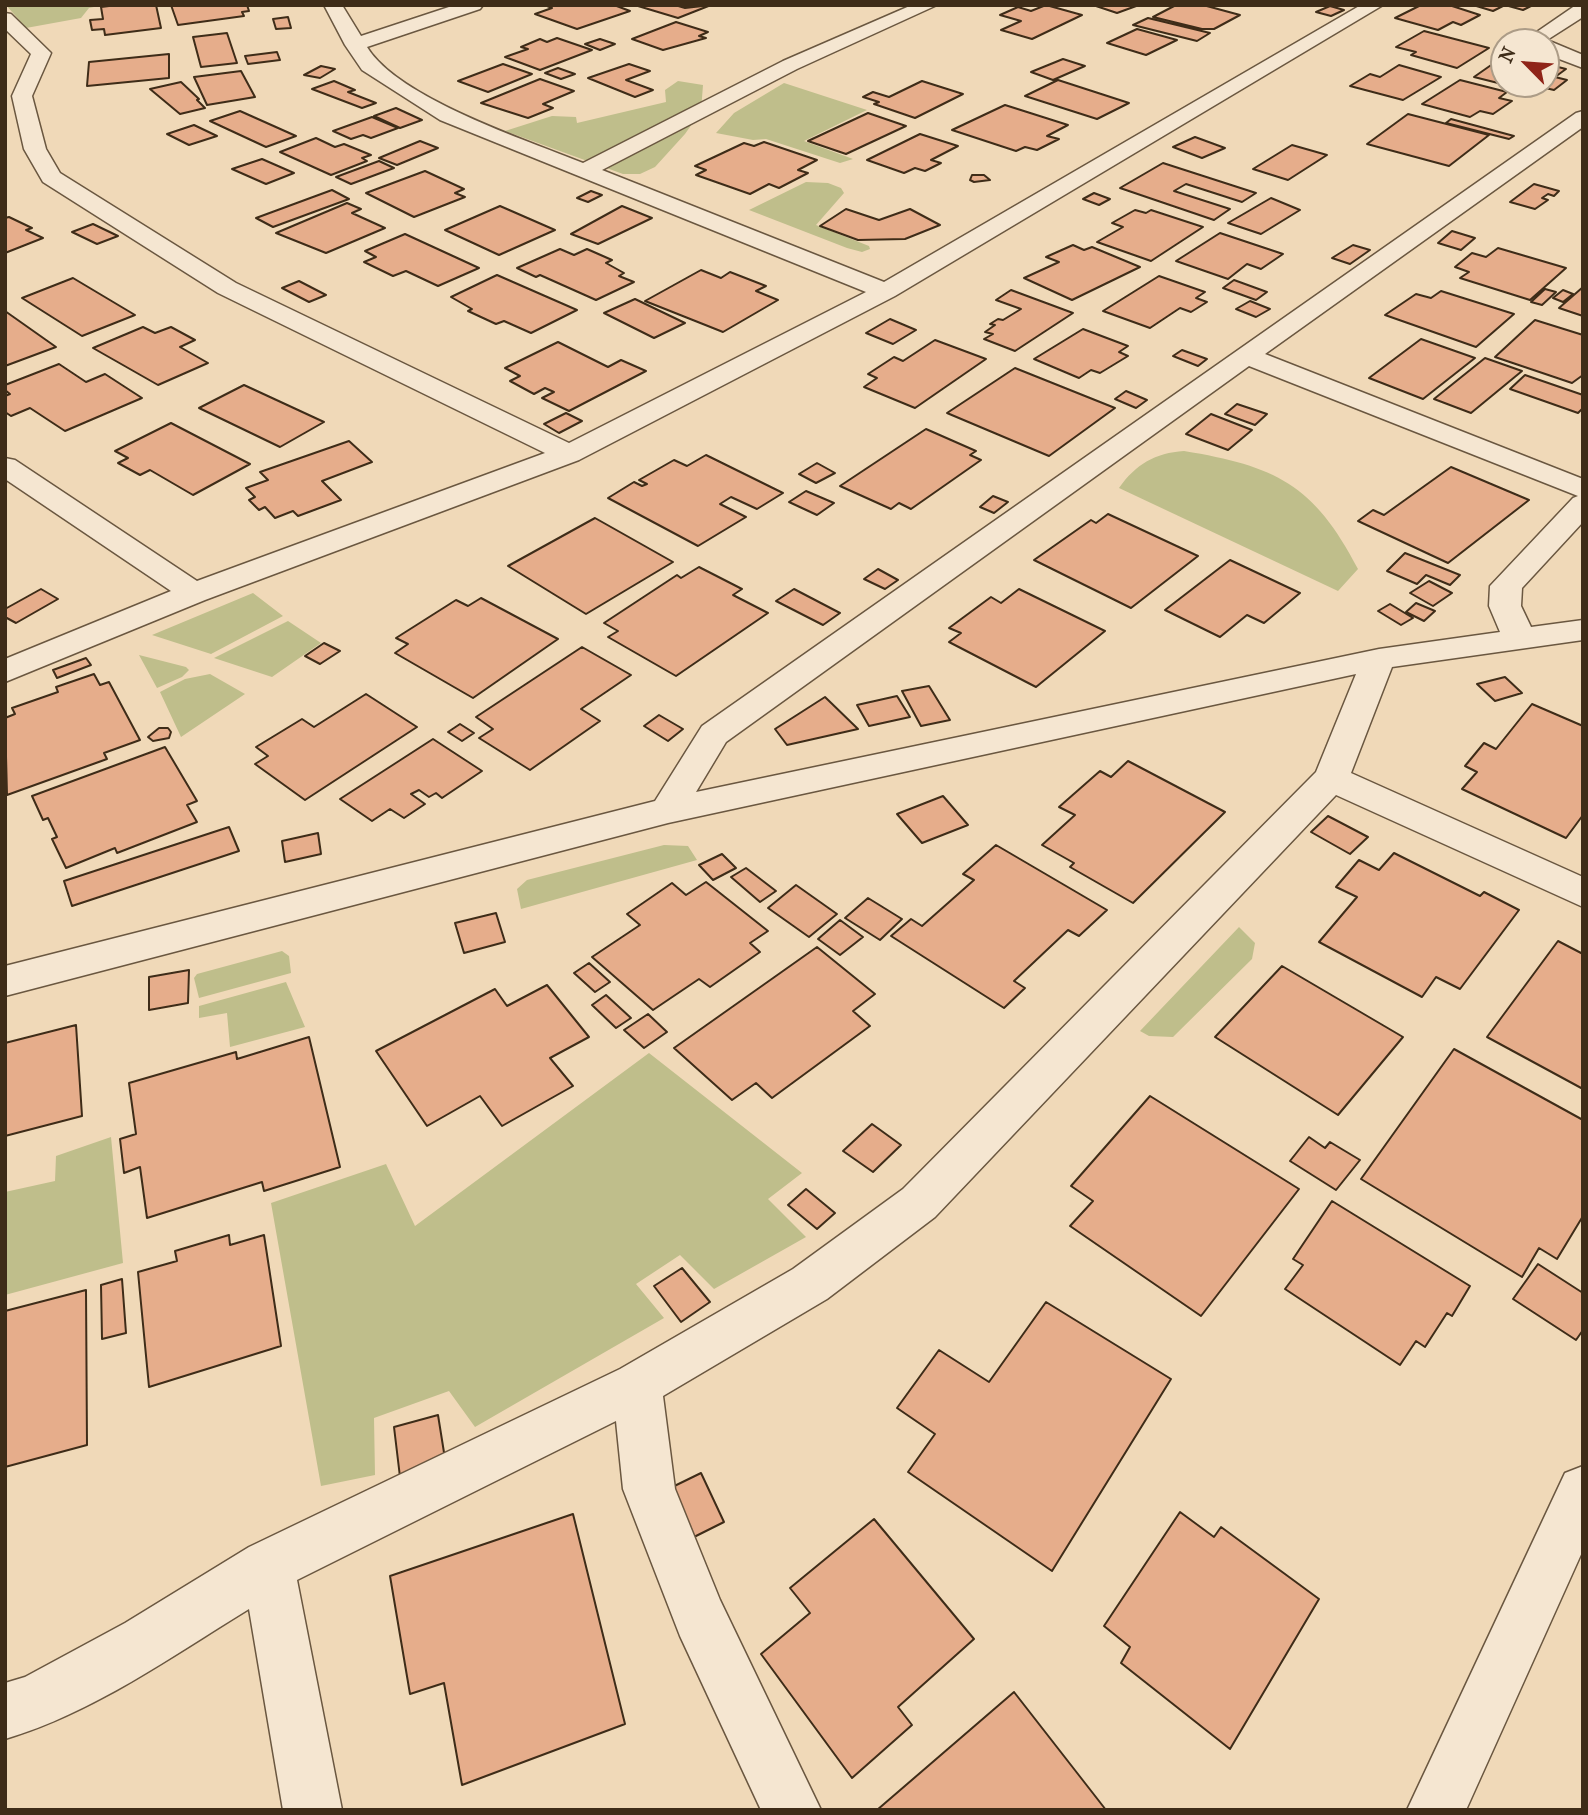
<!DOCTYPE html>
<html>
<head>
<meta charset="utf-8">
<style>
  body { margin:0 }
  #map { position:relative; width:1588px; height:1815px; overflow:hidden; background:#f0d9b8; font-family:"IM FELL French Canon",serif }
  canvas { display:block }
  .frame { position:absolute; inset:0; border:7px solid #3e2c18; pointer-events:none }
  .north { position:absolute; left:1490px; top:28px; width:70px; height:70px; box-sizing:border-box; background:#f5e6d1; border:2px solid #ac9c87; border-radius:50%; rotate:295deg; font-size:19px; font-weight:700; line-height:28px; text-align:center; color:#3e2c18 }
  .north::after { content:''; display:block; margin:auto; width:24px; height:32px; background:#8f2418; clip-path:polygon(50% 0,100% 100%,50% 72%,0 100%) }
</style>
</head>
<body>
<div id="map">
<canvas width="1588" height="1815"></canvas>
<div class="frame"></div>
<div class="north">N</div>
</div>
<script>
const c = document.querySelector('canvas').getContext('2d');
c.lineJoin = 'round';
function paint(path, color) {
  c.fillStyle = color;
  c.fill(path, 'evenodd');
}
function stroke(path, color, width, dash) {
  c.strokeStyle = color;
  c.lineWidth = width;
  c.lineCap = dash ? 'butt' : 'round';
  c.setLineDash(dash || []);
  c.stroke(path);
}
paint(new Path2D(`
  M 6,5 L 104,5 L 89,8 L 81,18 L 26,28 Z
  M 678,81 L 703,85 L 701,111 L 685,134 L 655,167 L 640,174 L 623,174 L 505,131 L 552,116 L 576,117 L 577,123 L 666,102 L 665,90 Z
  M 784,83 L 867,110 L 804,141 L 853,159 L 840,163 L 766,139 L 753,140 L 716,133 L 734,113 Z
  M 806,182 L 828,183 L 841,188 L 844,193 L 816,225 L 869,246 L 870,249 L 862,252 L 847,248 L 749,210 Z
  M 1184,451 C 1275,466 1314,484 1358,569 L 1338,591 L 1119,488 C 1136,464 1155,453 1184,451 Z
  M 253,593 L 283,616 L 211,654 L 152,635 Z
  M 288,621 L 321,643 L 272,677 L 214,658 Z
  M 139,655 L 186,667 L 189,670 L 182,677 L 157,688 Z
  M 210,674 L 245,694 L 181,737 L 160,692 L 185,679 Z
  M 664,845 L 688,846 L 697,860 L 521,909 L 517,889 L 527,880 Z
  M 1239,927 L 1255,943 L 1252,959 L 1173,1037 L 1149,1036 L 1140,1031 Z
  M 282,951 L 289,956 L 291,973 L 199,998 L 194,978 L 197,974 Z
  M 286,982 L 305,1027 L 230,1047 L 227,1013 L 199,1018 L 199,1006 Z
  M 649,1053 L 802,1173 L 768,1199 L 806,1237 L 714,1289 L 680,1255 L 636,1284 L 664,1318 L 475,1427 L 449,1391 L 374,1418 L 375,1475 L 321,1486 L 271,1203 L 386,1164 L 415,1226 Z
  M 111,1137 L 123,1263 L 5,1295 L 5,1192 L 55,1181 L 56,1156 Z`), '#bfbe8b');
const building = new Path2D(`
  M 117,5 L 156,5 L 161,28 L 105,35 L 104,29 L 92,30 L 90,20 L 103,19 L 101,7 Z
  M 171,5 L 247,5 L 249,11 L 242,12 L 244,16 L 178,25 Z
  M 614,5 L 630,11 L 577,29 L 535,14 L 552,8 L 547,6 L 550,5 Z
  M 675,5 L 685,8 L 711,5 L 678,18 L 638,6 Z
  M 1046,5 L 1082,15 L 1032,39 L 1001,30 L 1021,21 L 1000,15 L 1018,7 L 1031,11 Z
  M 1093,5 L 1139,5 L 1117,13 Z
  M 1176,5 L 1203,5 L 1240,15 L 1214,29 L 1202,29 L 1153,17 Z
  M 1421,5 L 1449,5 L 1480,15 L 1461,25 L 1453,22 L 1438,30 L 1395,18 Z
  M 1473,5 L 1533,5 L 1523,10 L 1505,5 L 1493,11 Z
  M 1330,6 L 1344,10 L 1331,16 L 1316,12 Z
  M 288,17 L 291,28 L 276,29 L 273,19 Z
  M 1148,18 L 1210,33 L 1197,41 L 1133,25 Z
  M 676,22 L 708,32 L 699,36 L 706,38 L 663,50 L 632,39 Z
  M 1137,29 L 1177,40 L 1146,55 L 1107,43 Z
  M 1424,31 L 1489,48 L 1457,68 L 1411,55 L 1416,52 L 1396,47 Z
  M 227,33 L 237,63 L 201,67 L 193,37 Z
  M 557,38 L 592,50 L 540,70 L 505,57 L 528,49 L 521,47 L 540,39 L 547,42 Z
  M 600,39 L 615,44 L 600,50 L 585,44 Z
  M 277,52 L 280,60 L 248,64 L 245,56 Z
  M 169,54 L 169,78 L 87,86 L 89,62 Z
  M 1504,56 L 1504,84 L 1546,84 L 1546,64 L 1566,69 L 1555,77 L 1567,80 L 1554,90 L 1541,87 L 1534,92 L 1474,77 Z
  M 1063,59 L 1085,66 L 1053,80 L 1031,72 Z
  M 503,64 L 532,74 L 488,92 L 458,81 Z
  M 629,64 L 650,71 L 626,80 L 653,90 L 635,97 L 588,78 Z
  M 1399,65 L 1441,77 L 1403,100 L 1350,86 L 1370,74 L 1380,77 Z
  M 321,66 L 335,69 L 320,78 L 304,75 Z
  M 558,68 L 575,74 L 561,79 L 545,73 Z
  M 241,71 L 255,97 L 207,105 L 194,77 Z
  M 540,79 L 574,91 L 543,104 L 553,108 L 528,118 L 481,103 Z
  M 1058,80 L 1129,103 L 1097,119 L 1025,96 Z
  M 1460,80 L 1507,92 L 1499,98 L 1512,101 L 1493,114 L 1480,111 L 1470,117 L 1422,104 Z
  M 334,81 L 355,90 L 348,92 L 376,103 L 362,108 L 312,89 Z
  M 922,81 L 963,94 L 915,118 L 874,104 L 879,102 L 863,97 L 873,92 L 889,97 Z
  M 181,82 L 199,99 L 197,100 L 205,108 L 180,114 L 150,89 Z
  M 1005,105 L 1068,125 L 1047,136 L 1059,139 L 1037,150 L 1025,147 L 1016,151 L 952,130 Z
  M 396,108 L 422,120 L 400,128 L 374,116 Z
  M 240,111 L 296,136 L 266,147 L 210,121 Z
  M 868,113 L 906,126 L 846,154 L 808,141 Z
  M 1408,114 L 1489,135 L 1449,166 L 1367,144 Z
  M 372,117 L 398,128 L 371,138 L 363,135 L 351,139 L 333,131 Z
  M 1451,119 L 1514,136 L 1509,139 L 1446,123 Z
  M 194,125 L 217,136 L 189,145 L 167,134 Z
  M 920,134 L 958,146 L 931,160 L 941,163 L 925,171 L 915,168 L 904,173 L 867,160 Z
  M 1195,137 L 1225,148 L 1202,158 L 1173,147 Z
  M 316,138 L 335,147 L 344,144 L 371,155 L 362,158 L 367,161 L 331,175 L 280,152 Z
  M 420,141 L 438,148 L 397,165 L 379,158 Z
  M 764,142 L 817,160 L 798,170 L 808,173 L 779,188 L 769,184 L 750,194 L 696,175 L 706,170 L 695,166 L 744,143 L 754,146 Z
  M 1292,145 L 1327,155 L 1288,180 L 1253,169 Z
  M 262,159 L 294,173 L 266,184 L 232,169 Z
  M 379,161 L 394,168 L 351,184 L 336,177 Z
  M 1163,163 L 1256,193 L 1242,202 L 1186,184 L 1174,191 L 1230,209 L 1214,220 L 1120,188 Z
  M 425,171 L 464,189 L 455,193 L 465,197 L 414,217 L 366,193 Z
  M 972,175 L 984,175 L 990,180 L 974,182 L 970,180 Z
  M 1534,184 L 1559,191 L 1554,196 L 1548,194 L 1542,198 L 1548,200 L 1535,209 L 1510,202 Z
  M 332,190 L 349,199 L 273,227 L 256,218 Z
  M 591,191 L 602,195 L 588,202 L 577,198 Z
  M 1094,193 L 1110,199 L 1099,205 L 1083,199 Z
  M 1271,198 L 1300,210 L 1261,234 L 1228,223 Z
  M 347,203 L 361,209 L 352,213 L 385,228 L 326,253 L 276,233 Z
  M 500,206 L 555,230 L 499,255 L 445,230 Z
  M 622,206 L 652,218 L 598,244 L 571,234 Z
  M 846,209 L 879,220 L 910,209 L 940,225 L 905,239 L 858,240 L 820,226 Z
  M 1135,210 L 1146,213 L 1151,210 L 1203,227 L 1151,261 L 1097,242 L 1123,227 L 1112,223 Z
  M 9,217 L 32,228 L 26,230 L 43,238 L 5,253 L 5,218 Z
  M 93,224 L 118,236 L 97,244 L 72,232 Z
  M 1452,231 L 1475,238 L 1461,250 L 1438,243 Z
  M 1220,233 L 1283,254 L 1261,269 L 1247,264 L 1228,279 L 1176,261 Z
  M 405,234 L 479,268 L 438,286 L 406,271 L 393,276 L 364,262 L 376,257 L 365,251 Z
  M 1073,245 L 1084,250 L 1092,247 L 1140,267 L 1072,300 L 1024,278 L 1059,262 L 1046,257 Z
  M 1353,245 L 1370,250 L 1350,264 L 1332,258 Z
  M 1498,248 L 1566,268 L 1530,300 L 1460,278 L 1469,272 L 1455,267 L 1472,253 L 1486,257 Z
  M 560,249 L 574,255 L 587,249 L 612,260 L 606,263 L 624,273 L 619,276 L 634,282 L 596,300 L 540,275 L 536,277 L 517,268 Z
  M 701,270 L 721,278 L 730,272 L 766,286 L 756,291 L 778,300 L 723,332 L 645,301 Z
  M 497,275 L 577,310 L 531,333 L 504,321 L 496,324 L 468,311 L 472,309 L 451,297 Z
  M 1159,276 L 1205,292 L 1196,298 L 1207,302 L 1191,312 L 1180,308 L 1150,328 L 1103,311 Z
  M 73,278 L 135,315 L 82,336 L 22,298 Z
  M 1234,280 L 1267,292 L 1256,300 L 1223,288 Z
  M 299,281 L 326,295 L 309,302 L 282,288 Z
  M 1583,287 L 1583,316 L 1559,308 Z
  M 1545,289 L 1556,292 L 1542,305 L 1531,302 Z
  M 1011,290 L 1073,313 L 1015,351 L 984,339 L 993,334 L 985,332 L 995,325 L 990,324 L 998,319 L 1003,320 L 1021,309 L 996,300 Z
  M 1563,290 L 1573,294 L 1563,302 L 1553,298 Z
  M 1441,291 L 1514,314 L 1476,347 L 1385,315 L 1416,294 L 1431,298 Z
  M 635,299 L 685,323 L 654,338 L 604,313 Z
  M 1250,301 L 1270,309 L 1256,317 L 1236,309 Z
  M 5,311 L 56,347 L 5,366 Z
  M 890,319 L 916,330 L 893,344 L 866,333 Z
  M 1535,320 L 1583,335 L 1583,375 L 1572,383 L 1495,357 Z
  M 143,327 L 155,333 L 171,327 L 195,340 L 180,347 L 208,363 L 158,385 L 93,348 Z
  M 1083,329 L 1128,346 L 1119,352 L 1128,356 L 1100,373 L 1091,370 L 1079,378 L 1034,359 Z
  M 1421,339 L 1475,358 L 1423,399 L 1369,378 Z
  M 935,340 L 986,359 L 915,408 L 864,387 L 877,378 L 868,374 L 894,357 L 903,361 Z
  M 558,342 L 608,367 L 621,360 L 646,371 L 569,411 L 542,398 L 554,392 L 545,388 L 534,394 L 510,381 L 520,376 L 505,368 Z
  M 1182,350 L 1207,359 L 1198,366 L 1173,356 Z
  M 1485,358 L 1522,371 L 1471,413 L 1434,399 Z
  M 59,364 L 86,382 L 105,374 L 142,398 L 65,431 L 30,408 L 11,416 L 5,412 L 5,396 L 10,394 L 5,390 L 5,385 Z
  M 1015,368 L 1115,408 L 1049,456 L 947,413 Z
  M 1525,375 L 1583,395 L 1583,408 L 1578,413 L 1510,389 Z
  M 244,385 L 324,422 L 280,447 L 199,408 Z
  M 1126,391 L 1147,400 L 1136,408 L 1115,399 Z
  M 1237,404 L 1267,414 L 1255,425 L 1225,414 Z
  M 566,413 L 582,421 L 559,433 L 544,424 Z
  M 1211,414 L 1252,430 L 1228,450 L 1186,434 Z
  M 171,423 L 250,464 L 193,495 L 150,470 L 140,475 L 118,463 L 128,458 L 115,451 Z
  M 926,429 L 976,451 L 970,455 L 981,460 L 911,509 L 899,503 L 891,509 L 840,486 Z
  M 349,441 L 372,462 L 322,481 L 341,500 L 298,516 L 293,511 L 275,518 L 265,507 L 259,510 L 249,500 L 255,497 L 246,488 L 268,480 L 260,472 Z
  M 706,455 L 783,493 L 757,509 L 731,497 L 720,504 L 746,517 L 698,546 L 608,498 L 634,482 L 642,486 L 647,484 L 639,480 L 674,460 L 687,466 Z
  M 817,463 L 835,473 L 816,483 L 799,474 Z
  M 1451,467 L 1529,500 L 1448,563 L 1358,521 L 1373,510 L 1384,515 Z
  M 806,491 L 834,503 L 817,515 L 789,502 Z
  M 993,496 L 1008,502 L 994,513 L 980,507 Z
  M 1108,514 L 1198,556 L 1131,608 L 1034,560 L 1091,520 L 1096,523 Z
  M 595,518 L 673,562 L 586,614 L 508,566 Z
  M 1405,553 L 1460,575 L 1450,585 L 1426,575 L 1417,584 L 1387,571 Z
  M 1230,560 L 1300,593 L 1264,623 L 1247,615 L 1220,637 L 1165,610 Z
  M 699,567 L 742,589 L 733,595 L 768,613 L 676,676 L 608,637 L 618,631 L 604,623 L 677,575 L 681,578 Z
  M 878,569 L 898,580 L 885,589 L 864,579 Z
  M 1429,581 L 1452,593 L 1433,606 L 1410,593 Z
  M 41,589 L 58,599 L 16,623 L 5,617 L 5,609 Z
  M 794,589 L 840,613 L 823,625 L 776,601 Z
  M 1019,589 L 1105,631 L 1036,687 L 949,642 L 961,633 L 949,628 L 991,597 L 1001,603 Z
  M 481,598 L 558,639 L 473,698 L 395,653 L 408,644 L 396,638 L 456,600 L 468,606 Z
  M 1416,603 L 1435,611 L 1424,621 L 1406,612 Z
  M 1390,604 L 1413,618 L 1401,625 L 1378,611 Z
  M 324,643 L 340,651 L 320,664 L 305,656 Z
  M 582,647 L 631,675 L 581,709 L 600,721 L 530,770 L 479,738 L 493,729 L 476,717 Z
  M 86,658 L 91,665 L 57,678 L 53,670 Z
  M 94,674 L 100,685 L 109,682 L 140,740 L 104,753 L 107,759 L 7,795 L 5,718 L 15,714 L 12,708 L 58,692 L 56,687 Z
  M 1505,677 L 1522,693 L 1495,701 L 1477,684 Z
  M 929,686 L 950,720 L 921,726 L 902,691 Z
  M 366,694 L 417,727 L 305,800 L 255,764 L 268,756 L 256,747 L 302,719 L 314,727 Z
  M 897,696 L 910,717 L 869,726 L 857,705 Z
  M 825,697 L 858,729 L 787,745 L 775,729 Z
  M 1532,704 L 1583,726 L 1583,815 L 1566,838 L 1462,789 L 1477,772 L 1465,766 L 1484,743 L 1496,749 Z
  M 659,715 L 683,729 L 668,741 L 644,726 Z
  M 460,724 L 474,733 L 462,741 L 448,732 Z
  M 159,728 L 168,728 L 171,732 L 169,738 L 153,741 L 148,737 Z
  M 433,739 L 482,771 L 442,798 L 436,793 L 429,797 L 419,790 L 411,794 L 425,804 L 404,818 L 390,809 L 372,821 L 340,799 Z
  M 165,747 L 197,801 L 187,805 L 197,822 L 117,853 L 115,848 L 66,868 L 52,839 L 57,837 L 48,818 L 43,820 L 32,796 Z
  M 1128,761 L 1225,812 L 1133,903 L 1070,867 L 1074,863 L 1042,845 L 1075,815 L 1059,807 L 1100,771 L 1111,777 Z
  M 943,796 L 968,825 L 922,843 L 897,814 Z
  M 1328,816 L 1368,837 L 1350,854 L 1311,832 Z
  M 229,827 L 239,851 L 72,906 L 64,881 Z
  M 318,833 L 321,854 L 285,862 L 282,841 Z
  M 996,845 L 1107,910 L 1079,936 L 1068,930 L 1014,981 L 1025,988 L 1004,1008 L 891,936 L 911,919 L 922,926 L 974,880 L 963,874 Z
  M 1394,853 L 1480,896 L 1484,892 L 1519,910 L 1460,989 L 1436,977 L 1422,997 L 1319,942 L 1357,897 L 1336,887 L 1359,860 L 1379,870 Z
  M 722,854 L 736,868 L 713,880 L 699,865 Z
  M 746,868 L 776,891 L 760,902 L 731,877 Z
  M 706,882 L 768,931 L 750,943 L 760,952 L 710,987 L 699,979 L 653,1010 L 592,957 L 640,925 L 627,914 L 672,883 L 686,895 Z
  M 796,885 L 837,914 L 809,937 L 768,908 Z
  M 868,898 L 902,919 L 880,940 L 845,918 Z
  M 496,913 L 505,942 L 464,953 L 455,923 Z
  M 840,920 L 863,937 L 840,955 L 818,939 Z
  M 1558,941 L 1583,954 L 1583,1089 L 1487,1037 Z
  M 817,947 L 875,994 L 853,1011 L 870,1026 L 772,1098 L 756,1083 L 732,1100 L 674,1048 Z
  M 589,963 L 610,982 L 595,992 L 574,973 Z
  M 1282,966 L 1403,1037 L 1338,1115 L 1215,1037 Z
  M 189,970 L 188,1003 L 149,1010 L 149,977 Z
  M 547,985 L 589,1037 L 550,1058 L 573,1086 L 502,1126 L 480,1096 L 427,1126 L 376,1051 L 495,989 L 507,1006 Z
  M 606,995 L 631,1018 L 616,1028 L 592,1005 Z
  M 648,1014 L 667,1032 L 644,1048 L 624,1030 Z
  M 76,1025 L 82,1116 L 5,1136 L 5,1043 Z
  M 309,1037 L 340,1167 L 264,1191 L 262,1182 L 147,1218 L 140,1167 L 124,1173 L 120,1139 L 136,1134 L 129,1083 L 236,1052 L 237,1059 Z
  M 1454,1049 L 1583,1120 L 1583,1216 L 1557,1259 L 1539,1248 L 1522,1277 L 1361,1179 Z
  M 1150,1096 L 1299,1189 L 1201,1316 L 1070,1226 L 1093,1201 L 1071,1186 Z
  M 872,1124 L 901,1145 L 873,1172 L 843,1151 Z
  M 1309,1137 L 1325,1148 L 1330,1142 L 1360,1160 L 1336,1190 L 1290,1161 Z
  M 806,1189 L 835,1213 L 817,1229 L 788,1205 Z
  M 1332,1201 L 1470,1286 L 1452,1316 L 1447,1313 L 1425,1347 L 1416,1341 L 1400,1365 L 1285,1289 L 1303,1265 L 1293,1259 Z
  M 229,1235 L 230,1245 L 264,1235 L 281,1346 L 149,1387 L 138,1272 L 177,1261 L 175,1251 Z
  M 1538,1264 L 1583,1293 L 1583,1330 L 1576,1340 L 1513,1299 Z
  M 682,1268 L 710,1302 L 681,1322 L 654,1286 Z
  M 122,1279 L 126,1333 L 102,1339 L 101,1285 Z
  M 86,1290 L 87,1445 L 5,1467 L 5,1311 Z
  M 1046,1302 L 1171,1379 L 1052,1571 L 908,1472 L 935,1434 L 897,1408 L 939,1350 L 989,1382 Z
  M 438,1415 L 446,1465 L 400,1477 L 394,1427 Z
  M 701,1473 L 724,1522 L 680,1544 L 658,1494 Z
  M 1180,1512 L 1214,1537 L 1221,1527 L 1319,1599 L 1230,1749 L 1121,1663 L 1130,1647 L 1104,1626 Z
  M 573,1514 L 625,1724 L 462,1785 L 444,1683 L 410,1694 L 390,1576 Z
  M 874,1519 L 974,1639 L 898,1707 L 912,1725 L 852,1778 L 761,1654 L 810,1613 L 790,1588 Z
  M 1014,1692 L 1106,1810 L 877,1810 Z`);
paint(building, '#e6ad8b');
stroke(building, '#3e2c18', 2);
const minor = new Path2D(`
  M 324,5 L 342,5 L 361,36 L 455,5 L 483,5 L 480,9 L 367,47 C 398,98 526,140 583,163 L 783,61 L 912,5 L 937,5 L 797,69 L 602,170 L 884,282 L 1361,5 L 1383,5 L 895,296 L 579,460 L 205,600 L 5,682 L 5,659 L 171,591 L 5,479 L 5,458 L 15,460 L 197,581 L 545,453 L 218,293 L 43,182 L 24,149 L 12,96 L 31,54 L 5,29 L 5,13 L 11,14 L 51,53 L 32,96 L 46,149 L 60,173 L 236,283 L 569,443 L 866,292 L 440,120 L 362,70 L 345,45 Z
  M 1576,5 L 1583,5 L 1583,17 L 1547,40 L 1583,55 L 1583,68 L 1546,54 L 1546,42 L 1529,42 L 1528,38 Z
  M 1583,111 L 1583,127 L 1265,354 L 1583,479 L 1583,522 L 1522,588 L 1521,606 L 1531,627 L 1583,620 L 1583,640 L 1392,667 L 1351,773 L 1583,877 L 1583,907 L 1336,795 L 935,1217 L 827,1299 L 663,1396 L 675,1489 L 720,1600 L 821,1810 L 761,1810 L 680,1636 L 623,1489 L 616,1421 L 297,1580 L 342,1810 L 283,1810 L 249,1609 C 172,1656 93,1713 5,1739 L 5,1683 L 25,1677 L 125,1623 L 249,1547 L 620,1369 L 793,1269 L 903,1189 L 1316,772 L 1356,674 L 668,823 L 5,996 L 5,966 L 655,801 L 702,726 L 1576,113 ZM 1249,366 L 1578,496 L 1573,498 L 1490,586 L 1489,606 L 1500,632 L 1379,649 L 696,792 L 726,742 Z
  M 1583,1466 L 1583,1550 L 1466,1810 L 1407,1810 L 1565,1473 Z`);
stroke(minor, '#6a5740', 3);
paint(minor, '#f5e6d1');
</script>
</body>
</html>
